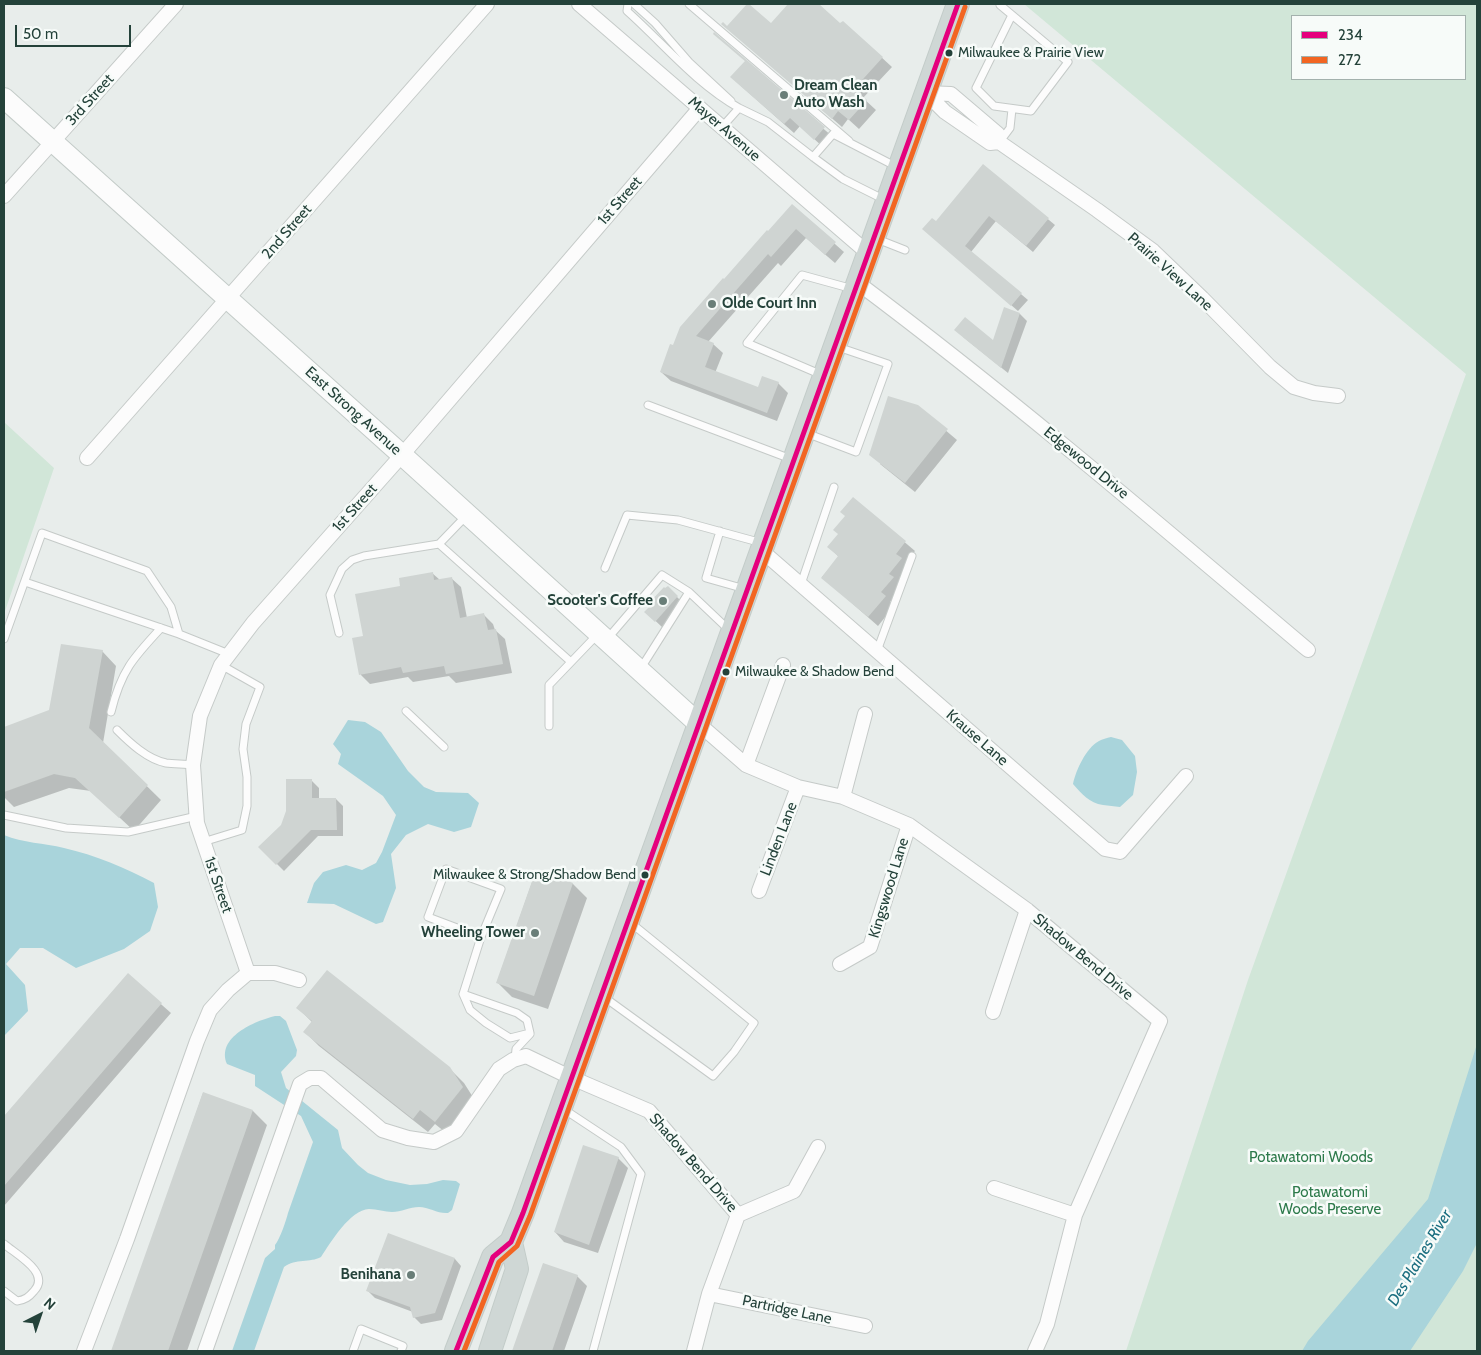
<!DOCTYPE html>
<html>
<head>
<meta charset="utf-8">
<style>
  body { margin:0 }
  #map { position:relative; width:1481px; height:1355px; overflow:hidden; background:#e8edeb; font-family:Cabin,sans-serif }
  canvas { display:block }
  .frame { position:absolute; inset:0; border:5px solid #24423a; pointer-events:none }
  .legend { position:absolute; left:1291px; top:15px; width:175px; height:65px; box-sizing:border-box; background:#f7fbf9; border:1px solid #a3b1ad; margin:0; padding:6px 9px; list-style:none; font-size:15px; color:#24423a }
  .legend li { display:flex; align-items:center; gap:10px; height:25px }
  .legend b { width:25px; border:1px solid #a3b1ad }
  .north { position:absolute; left:15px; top:1290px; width:50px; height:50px; -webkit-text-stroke:4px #f7fbf9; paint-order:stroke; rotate:41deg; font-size:14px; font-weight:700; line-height:20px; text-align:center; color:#24423a }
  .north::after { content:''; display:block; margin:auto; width:18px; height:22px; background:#24423a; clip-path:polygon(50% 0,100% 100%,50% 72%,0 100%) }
  .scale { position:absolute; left:15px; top:25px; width:116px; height:22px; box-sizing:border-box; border:2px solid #24423a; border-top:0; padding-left:6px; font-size:15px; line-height:18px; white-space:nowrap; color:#24423a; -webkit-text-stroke:4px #f7fbf9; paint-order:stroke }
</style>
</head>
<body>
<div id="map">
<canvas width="1481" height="1355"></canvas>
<div class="frame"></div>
<ul class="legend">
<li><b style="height:6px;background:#e5007d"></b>234</li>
<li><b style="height:6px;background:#f26522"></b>272</li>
</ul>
<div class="north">N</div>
<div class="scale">50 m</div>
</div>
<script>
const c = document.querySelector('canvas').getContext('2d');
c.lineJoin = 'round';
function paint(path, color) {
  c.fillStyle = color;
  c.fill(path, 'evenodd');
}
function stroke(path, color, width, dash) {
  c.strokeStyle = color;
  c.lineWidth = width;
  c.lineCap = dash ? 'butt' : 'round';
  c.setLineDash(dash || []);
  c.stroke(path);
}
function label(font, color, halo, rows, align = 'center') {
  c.font = font + ' Cabin,sans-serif';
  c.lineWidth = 5;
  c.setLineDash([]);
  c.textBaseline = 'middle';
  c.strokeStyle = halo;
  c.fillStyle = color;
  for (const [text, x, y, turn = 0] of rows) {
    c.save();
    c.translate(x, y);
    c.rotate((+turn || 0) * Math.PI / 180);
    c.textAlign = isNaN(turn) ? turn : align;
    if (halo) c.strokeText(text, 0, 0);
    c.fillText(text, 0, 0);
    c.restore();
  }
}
paint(new Path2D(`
  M 1024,4 L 1477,4 L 1477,1351 L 1126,1351 L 1248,980 L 1466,374 ZM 1292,16 L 1465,16 L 1465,79 L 1292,79 Z
  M 4,422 L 54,468 L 4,614 Z`), '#d1e6d8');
paint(new Path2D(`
  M 348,720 L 365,722 L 381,732 L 408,771 L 424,787 L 436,792 L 468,793 L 479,803 L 471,827 L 454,832 L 428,824 L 406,835 L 391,854 L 396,888 L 383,922 L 376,924 L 334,904 L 307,903 L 314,883 L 323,872 L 346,865 L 362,870 L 376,863 L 382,852 L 396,815 L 383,796 L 338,764 L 341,754 L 333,744 Z
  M 1111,737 L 1122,740 L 1135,756 L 1137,772 L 1133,795 L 1120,807 C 1114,806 1109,806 1103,805 C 1089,803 1082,794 1073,784 C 1076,770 1086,748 1099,741 C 1102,739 1107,738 1111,737 Z
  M 4,835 C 23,843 44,843 64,848 C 95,855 126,868 154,883 L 158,907 L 150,931 L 124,949 L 76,968 L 43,948 L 20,948 L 6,964 L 25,985 L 28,1011 L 4,1036 Z
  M 275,1016 L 280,1016 L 286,1021 L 297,1050 L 296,1056 L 281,1072 L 286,1088 L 338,1130 L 342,1148 L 358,1165 L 368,1173 L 386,1180 L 410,1185 L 427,1184 L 443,1180 L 456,1181 L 460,1184 L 452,1210 L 448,1213 C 438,1214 429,1207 419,1207 C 410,1207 401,1212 392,1212 C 385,1212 377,1209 369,1209 C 350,1210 331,1242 321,1257 C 310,1263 296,1258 284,1267 L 254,1351 L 232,1351 L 265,1258 L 275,1249 L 275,1245 C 280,1239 286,1221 288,1213 L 313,1142 L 301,1116 L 255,1086 L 255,1075 L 227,1064 C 216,1037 255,1021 275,1016 Z
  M 1477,1044 L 1477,1243 L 1463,1271 L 1410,1351 L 1302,1351 L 1308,1341 L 1428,1199 Z`), '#a9d4db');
paint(new Path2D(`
  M 789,4 L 796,4 L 803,9 L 808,4 L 817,4 L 840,25 L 843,22 L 892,67 L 863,98 L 876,110 L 859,129 L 848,119 L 842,127 L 723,24 L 727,27 L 771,25 Z
  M 722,41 L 833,137 L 824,148 L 800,126 L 794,133 L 741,86 L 746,62 Z
  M 983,165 L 1055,225 L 1033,252 L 996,221 L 971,252 L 1028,300 L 1018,311 L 923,229 L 936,223 Z
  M 792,206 L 844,252 L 835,263 L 806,238 L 781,266 L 778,263 L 708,342 L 713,344 L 723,353 L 715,373 L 758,389 L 778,383 L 788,393 L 777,421 L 671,381 L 661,372 L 674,347 L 724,281 Z
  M 1005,309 L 1020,314 L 1027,321 L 1008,373 L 963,337 L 993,342 Z
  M 918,407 L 957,440 L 915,492 L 880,464 Z
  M 853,498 L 915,551 L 905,563 L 910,568 L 898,583 L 902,587 L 890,602 L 894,606 L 878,626 L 822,577 L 839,557 L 829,547 L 839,535 Z
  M 432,573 L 440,580 L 451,578 L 461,587 L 467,618 L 484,615 L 493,624 L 495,630 L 505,639 L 512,673 L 456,683 L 449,676 L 413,682 L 408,677 L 370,684 L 361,675 L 354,639 L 365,637 L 402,587 Z
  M 668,588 L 684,604 L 662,627 L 646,612 Z
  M 102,651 L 116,666 L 103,743 L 161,800 L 134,831 L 91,791 L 69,788 L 14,807 L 4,797 L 4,728 L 50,711 Z
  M 312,781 L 319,788 L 319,799 L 336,799 L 343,806 L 343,836 L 318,836 L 284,871 L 260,847 L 282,825 Z
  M 536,871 L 573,884 L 587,898 L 548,1009 L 512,997 L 497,982 Z
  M 128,975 L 171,1013 L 4,1206 L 4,1118 Z
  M 298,1008 L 449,1068 L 464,1083 L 476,1102 L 450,1136 L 435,1124 L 428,1132 L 319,1046 L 305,1032 L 312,1022 Z
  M 203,1093 L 253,1111 L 267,1125 L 187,1351 L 113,1351 Z
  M 618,1158 L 628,1168 L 598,1253 L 564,1242 L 555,1232 Z
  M 389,1235 L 455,1259 L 461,1266 L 442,1320 L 421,1324 L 414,1317 L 413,1312 L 375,1298 L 368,1291 Z
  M 577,1276 L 587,1286 L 564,1351 L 516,1351 L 514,1350 Z`), '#0003');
paint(new Path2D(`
  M 747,4 L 749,4 L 771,23 L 788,4 L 819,4 L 840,23 L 843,21 L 883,57 L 854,89 L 867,100 L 849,120 L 838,111 L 832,119 L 721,24 L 723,22 L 727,26 Z
  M 714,32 L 825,127 L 814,140 L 790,118 L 784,124 L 730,77 L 745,61 L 713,34 Z
  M 983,164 L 1049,218 L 1026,246 L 989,216 L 965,246 L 1022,293 L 1011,306 L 922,229 L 932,218 L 936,221 Z
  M 792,204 L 836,242 L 825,255 L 796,229 L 771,257 L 768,254 L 696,336 L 714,343 L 705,367 L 758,387 L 762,376 L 779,382 L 767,413 L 660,372 L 670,344 L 673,345 L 680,327 L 723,278 L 724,279 L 767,230 L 768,231 Z
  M 1004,307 L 1020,313 L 1001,368 L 954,330 L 965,317 L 993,340 Z
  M 888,396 L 918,405 L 948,429 L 905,483 L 869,455 Z
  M 853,497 L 906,541 L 896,554 L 902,558 L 889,574 L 894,577 L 881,592 L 886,596 L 868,617 L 821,578 L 838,556 L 827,547 L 838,534 L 833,530 L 845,516 L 840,512 Z
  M 433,572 L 434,580 L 452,577 L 460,618 L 484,613 L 488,630 L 496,629 L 503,664 L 446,674 L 444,666 L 403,673 L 401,667 L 359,675 L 352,638 L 363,636 L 355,594 L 400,586 L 399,578 Z
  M 668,586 L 678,596 L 655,622 L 644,612 L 649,607 L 647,605 L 664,587 L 665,588 Z
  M 61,644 L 103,650 L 89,728 L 148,785 L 119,818 L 75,778 L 54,774 L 4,792 L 4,727 L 49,710 Z
  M 286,779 L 312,779 L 312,798 L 336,798 L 337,830 L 311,830 L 276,865 L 258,847 L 281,825 L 286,811 Z
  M 536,870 L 573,883 L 534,996 L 496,983 Z
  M 327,970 L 450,1067 L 463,1087 L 435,1122 L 420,1110 L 413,1119 L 303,1032 L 312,1021 L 296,1008 Z
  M 128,973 L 162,1003 L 4,1186 L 4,1116 Z
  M 203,1092 L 253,1110 L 168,1351 L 111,1351 Z
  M 583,1145 L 619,1157 L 589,1245 L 554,1232 Z
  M 388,1233 L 455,1258 L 435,1313 L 413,1318 L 410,1307 L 366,1291 Z
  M 543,1263 L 578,1275 L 552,1351 L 512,1351 Z`), '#cfd4d2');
const lane = new Path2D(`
  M 628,4 L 627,11 C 664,44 695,83 739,108
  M 634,4 L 655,23 L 689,62 L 731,101
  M 689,4 L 849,141
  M 1000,5 L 1012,15
  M 1012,15 L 1068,62 L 1031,111 L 994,106 L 976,88 Z
  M 722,127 L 739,108 L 768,122 L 813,157 L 843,179 L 885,200
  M 1001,140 L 1010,128 L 1012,109
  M 813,157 L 833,134 L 897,167
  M 877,239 L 905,250
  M 822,375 L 747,343 L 802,275 L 853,289
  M 648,405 L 791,459
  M 806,433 L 856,452 L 888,364 L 838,347
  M 467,515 L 439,544 L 571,662
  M 720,531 L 706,578 L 745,589
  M 605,568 L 627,515 L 678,520 L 762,543
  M 25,582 L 179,634
  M 801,584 L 834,487
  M 339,633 L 330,595 L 342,569 L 352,560 L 364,556 L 439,544
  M 608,638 L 662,575 L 689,592 L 728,629
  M 4,639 L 42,533 L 147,571 L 171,607 L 179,634 L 229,654
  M 877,651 L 912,556
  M 641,668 L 689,592
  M 406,711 L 444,747
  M 111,712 C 121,671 133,658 161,628
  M 549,726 L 549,685 L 597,635
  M 117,730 C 130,743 147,759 166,763 C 174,764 184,764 193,765
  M 4,815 L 66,828 L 128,832 L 197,816
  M 203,842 L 242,830 L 247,806 L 247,777 L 243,749 L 246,724 L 260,687 L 221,665
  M 481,937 L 428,917 L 446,869 L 501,889 L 481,937 L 463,994 L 470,1010 L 486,1023 L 510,1038 L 530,1033
  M 463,994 L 517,1013 L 527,1020 L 530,1033
  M 604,997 L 713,1076 L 734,1052 L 754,1023 L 631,923
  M 515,1059 L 516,1049 L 530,1034
  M 565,1110 L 621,1147 L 641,1174 L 593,1351
  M 4,1244 C 17,1255 51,1273 34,1291 C 29,1297 25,1300 17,1301 L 4,1291
  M 353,1351 L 361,1329 L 403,1346 L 401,1351`);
const street = new Path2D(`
  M 579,4 L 869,254
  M 926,93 L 945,112 L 990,143 L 999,142 L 1097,210 L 1153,251 L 1202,298 L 1270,367 L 1294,387 L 1314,393 L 1338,396
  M 926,93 L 951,94 L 998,134 L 999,142
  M 4,196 L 176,4
  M 858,283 C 1013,399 1160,525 1308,650
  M 87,458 L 487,4
  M 762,551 L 1105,849 L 1120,852 L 1186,776
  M 700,725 L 746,765 L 798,787 L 843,797 L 909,825 L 1027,910 L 1160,1021 L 1075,1215 L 1047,1324 L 1035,1351
  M 746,765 L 783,665
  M 843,797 L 865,714
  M 759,891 L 798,787
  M 840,964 L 870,947 L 909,825
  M 248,973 L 197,823 L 193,765 L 200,716 L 221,665 L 253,623 L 402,455 L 700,108
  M 993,1012 L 1027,910
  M 994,1188 L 1075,1215
  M 738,1215 L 794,1191 L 818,1147
  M 709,1294 L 865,1326
  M 84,1351 L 127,1239 L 197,1041 L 210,1010 L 228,990 L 248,973 L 275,973 L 299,980
  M 205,1351 L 300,1084 L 310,1078 L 321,1078 L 382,1130 L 408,1138 L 434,1142 L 456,1131 L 499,1069 L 513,1060 L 526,1056 L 572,1078 L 649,1111 L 738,1215 L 709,1294 L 694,1351`);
const secondary = new Path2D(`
  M 4,98 L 402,455 L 700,725`);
const primary = new Path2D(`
  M 456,1351 L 493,1257 L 511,1242 L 523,1213 L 958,4
  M 490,1351 L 517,1269 L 511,1242`);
stroke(lane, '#c5cac8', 9);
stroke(street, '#c5cac8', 16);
stroke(secondary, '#c3cbc8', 22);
stroke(primary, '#c3ccc9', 24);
stroke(lane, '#fcfcfc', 7);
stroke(street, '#fcfcfc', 14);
stroke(secondary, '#fcfcfc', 20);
stroke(primary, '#cfd7d5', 22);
stroke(new Path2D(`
  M 456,1351 L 493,1257 L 511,1242 L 523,1213 L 958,4`), '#e5007d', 5);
stroke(new Path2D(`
  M 464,1351 L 499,1262 L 517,1246 L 530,1216 L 965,7`), '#f26522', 5);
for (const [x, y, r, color] of [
  [949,53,4.5,"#24423a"],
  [784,95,5,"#697e78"],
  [712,304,5,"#697e78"],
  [663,601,5,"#697e78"],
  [726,672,4.5,"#24423a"],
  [645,875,4.5,"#24423a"],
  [535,933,5,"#697e78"],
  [411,1275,5,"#697e78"]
]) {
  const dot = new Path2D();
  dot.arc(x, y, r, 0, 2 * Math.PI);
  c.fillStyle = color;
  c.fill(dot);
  stroke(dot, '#f7fbf9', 2);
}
label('14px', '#24423a', '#f7fbf9', [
  ["Milwaukee & Prairie View",958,53],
  ["Milwaukee & Shadow Bend",735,672],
  ["Milwaukee & Strong/Shadow Bend",636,875,"right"]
], 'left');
label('bold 15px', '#24423a', '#f7fbf9', [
  ["Dream Clean",794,86,"left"],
  ["Auto Wash",794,103,"left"],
  ["Olde Court Inn",722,304,"left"],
  ["Scooter's Coffee",653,601],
  ["Wheeling Tower",525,933],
  ["Benihana",401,1275]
], 'right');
label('15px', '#24423a', '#f7fbf9', [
  ["3rd Street",90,100,-48],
  ["Mayer Avenue",724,129,41],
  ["1st Street",620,201,-49],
  ["2nd Street",287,232,-49],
  ["Prairie View Lane",1170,272,42],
  ["East Strong Avenue",353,411,42],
  ["Edgewood Drive",1086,463,39],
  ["1st Street",355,508,-48],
  ["Krause Lane",977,738,41],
  ["Linden Lane",779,839,-69],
  ["1st Street",218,885,71],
  ["Kingswood Lane",889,888,-73],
  ["Shadow Bend Drive",1083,957,40],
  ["Shadow Bend Drive",693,1163,49],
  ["Partridge Lane",787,1310,12]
]);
label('15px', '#2d7a4b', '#f7fbf9', [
  ["Potawatomi Woods",1311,1158],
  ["Potawatomi",1330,1193],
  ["Woods Preserve",1330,1210]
]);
label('italic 16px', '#1c6f80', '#f7fbf9', [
  ["Des Plaines River",1420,1258,-59]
]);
</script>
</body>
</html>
